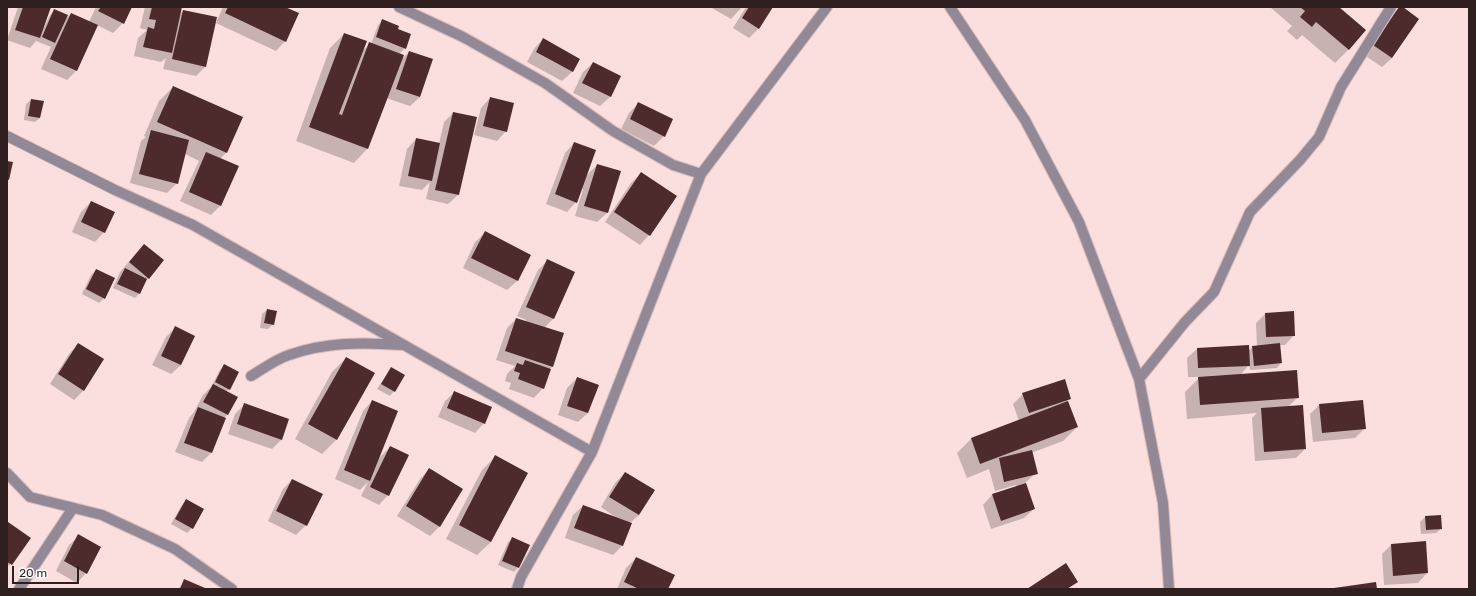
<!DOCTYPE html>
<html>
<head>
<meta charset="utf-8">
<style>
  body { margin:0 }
  #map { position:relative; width:1476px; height:596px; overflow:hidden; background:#fbdede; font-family:Rubik,sans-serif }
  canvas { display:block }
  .frame { position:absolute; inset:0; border:8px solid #301f1f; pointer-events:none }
  .scale { position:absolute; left:12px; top:566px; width:67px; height:18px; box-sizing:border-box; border:2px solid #301f1f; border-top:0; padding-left:5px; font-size:12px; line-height:14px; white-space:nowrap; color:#301f1f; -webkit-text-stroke:3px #fff; paint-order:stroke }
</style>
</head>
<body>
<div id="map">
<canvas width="1476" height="596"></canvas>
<div class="frame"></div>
<div class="scale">20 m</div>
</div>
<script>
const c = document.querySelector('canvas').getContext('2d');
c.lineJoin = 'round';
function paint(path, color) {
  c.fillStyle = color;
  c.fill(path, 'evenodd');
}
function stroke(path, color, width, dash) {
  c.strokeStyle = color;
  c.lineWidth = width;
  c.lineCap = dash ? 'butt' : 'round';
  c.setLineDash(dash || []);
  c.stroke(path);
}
paint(new Path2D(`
  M 18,7 L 50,7 L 43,26 L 44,27 L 50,15 L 54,11 L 64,20 L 71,14 L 89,22 L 96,7 L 131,7 L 123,23 L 113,33 L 97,25 L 76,71 L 67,80 L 41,69 L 51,47 L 36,41 L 30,48 L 7,40 Z
  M 145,7 L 181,7 L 179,15 L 183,11 L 205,67 L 196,76 L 163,69 L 166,58 L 161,62 L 134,56 L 138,38 L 147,30 L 140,28 Z
  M 223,7 L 283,7 L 285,41 L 276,51 L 216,23 Z
  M 710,7 L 742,7 L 731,19 Z
  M 746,7 L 772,7 L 759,28 L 749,38 L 733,28 Z
  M 1270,7 L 1337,7 L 1349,49 L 1335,63 L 1302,35 L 1297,40 L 1287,31 L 1292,26 Z
  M 1400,7 L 1392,58 L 1382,67 L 1364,55 L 1391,16 Z
  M 382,21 L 397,30 L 405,48 L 399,54 L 401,60 L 409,52 L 432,59 L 420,97 L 410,106 L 386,98 L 367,149 L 354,163 L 296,141 L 330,48 L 344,34 L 363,50 L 371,44 L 378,25 Z
  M 543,39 L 579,59 L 572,72 L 562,81 L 527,62 L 534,49 Z
  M 593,63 L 620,76 L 610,97 L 600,106 L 573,93 L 583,72 Z
  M 173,87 L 241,118 L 226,153 L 220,159 L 220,206 L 211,215 L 180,201 L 199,161 L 185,154 L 177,183 L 167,193 L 130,183 L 141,141 L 146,137 L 144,136 L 159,101 Z
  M 490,98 L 506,131 L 497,141 L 474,135 L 481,108 Z
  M 31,100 L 40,118 L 35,122 L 24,120 L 26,104 Z
  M 639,103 L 664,136 L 654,146 L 621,129 L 629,113 Z
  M 453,113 L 458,195 L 448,204 L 426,199 L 430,182 L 422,190 L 399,186 L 407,149 L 416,139 L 439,144 L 444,122 Z
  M 574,143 L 586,176 L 597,165 L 607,213 L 597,222 L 575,216 L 583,189 L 581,189 L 576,202 L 567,212 L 546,204 L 565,153 Z
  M 641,173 L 675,197 L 649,235 L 640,245 L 605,222 L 631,183 Z
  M 91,202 L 104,232 L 95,242 L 72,232 L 81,212 Z
  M 485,233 L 530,255 L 517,281 L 507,290 L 463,268 L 475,242 Z
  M 144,245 L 163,261 L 145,282 L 139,294 L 135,298 L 113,288 L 120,272 Z
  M 547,261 L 553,319 L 544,328 L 553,366 L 550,369 L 543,388 L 534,398 L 509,389 L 511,383 L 505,381 L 507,374 L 515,366 L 496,360 L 507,328 L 516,319 L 526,322 L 526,320 L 517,316 L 538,270 Z
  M 96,270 L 104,298 L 99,303 L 82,294 L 91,275 Z
  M 267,310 L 276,312 L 273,324 L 268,329 L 260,328 L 262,314 Z
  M 1265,314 L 1294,335 L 1285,345 L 1279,345 L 1281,363 L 1277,368 L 1250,370 L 1249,365 L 1240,375 L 1298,397 L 1288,407 L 1305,449 L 1296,458 L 1255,461 L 1252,418 L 1257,413 L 1187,419 L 1185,392 L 1200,377 L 1188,377 L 1187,358 L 1197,349 L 1248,351 L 1253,347 L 1257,347 L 1256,323 Z
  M 175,328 L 181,365 L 171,374 L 152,365 L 166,337 Z
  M 78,344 L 84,390 L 74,400 L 50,384 L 69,354 Z
  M 346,358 L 373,373 L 336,440 L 322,454 L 295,439 L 332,372 Z
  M 224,365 L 229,389 L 226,392 L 227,415 L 224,418 L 211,453 L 202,462 L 175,452 L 189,418 L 194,412 L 203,395 L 211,387 L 220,370 Z
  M 391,368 L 394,391 L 390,396 L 377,389 Z
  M 577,378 L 597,386 L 588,413 L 578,422 L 558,415 L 567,388 Z
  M 455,392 L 484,423 L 475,433 L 438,417 L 445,401 Z
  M 1023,394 L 1070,398 L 1067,401 L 1077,427 L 1063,441 L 1031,453 L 1036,473 L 1025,483 L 1034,509 L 1024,518 L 991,529 L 983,505 L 992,495 L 1017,487 L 1016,485 L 995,491 L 989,469 L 967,478 L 957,453 L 971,439 L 1019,421 L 1013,404 Z
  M 372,401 L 378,459 L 390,447 L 388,495 L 379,505 L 361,496 L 368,482 L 360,490 L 335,479 L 363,411 Z
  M 245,404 L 288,420 L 281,440 L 272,449 L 228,434 L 235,414 Z
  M 1319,405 L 1365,428 L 1355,438 L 1313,442 L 1310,414 Z
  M 495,457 L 491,542 L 477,555 L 446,539 L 482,470 Z
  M 429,469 L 462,489 L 439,527 L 430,536 L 397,516 L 420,479 Z
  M 625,473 L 639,515 L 630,523 L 622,546 L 613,555 L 565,538 L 573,515 L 583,506 L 618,519 L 601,507 L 615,483 Z
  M 292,480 L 306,525 L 296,535 L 268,521 L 283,489 Z
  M 186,500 L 192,528 L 187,533 L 171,524 L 182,505 Z
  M 1425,517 L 1441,529 L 1436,533 L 1421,534 L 1420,522 Z
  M 8,523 L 30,538 L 7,568 L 7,524 Z
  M 79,536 L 86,573 L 77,583 L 56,571 L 69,545 Z
  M 513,538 L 518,568 L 514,572 L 498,565 L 508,542 Z
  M 1391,545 L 1427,573 L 1418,583 L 1384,585 L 1382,554 Z
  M 636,558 L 667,589 L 617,589 L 626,568 Z
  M 185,580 L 203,589 L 178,589 Z`), '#0003');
paint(new Path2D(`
  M 23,7 L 51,7 L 40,38 L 15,30 Z
  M 101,7 L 132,7 L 124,24 L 98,11 Z
  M 152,7 L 182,7 L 172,53 L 143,47 L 148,27 L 154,29 L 156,20 L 149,19 Z
  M 228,7 L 285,7 L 299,13 L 286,42 L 225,13 Z
  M 749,7 L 773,7 L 759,29 L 742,18 Z
  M 1300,7 L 1339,7 L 1366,30 L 1349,50 L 1316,22 L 1312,27 L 1300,17 L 1305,11 Z
  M 1399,7 L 1403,7 L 1419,19 L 1392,58 L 1373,45 Z
  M 54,9 L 68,15 L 55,43 L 42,37 Z
  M 183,10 L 217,17 L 206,67 L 172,59 Z
  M 71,13 L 98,25 L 77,71 L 50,59 Z
  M 382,19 L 399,26 L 398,29 L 411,34 L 406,49 L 376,37 Z
  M 344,33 L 367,41 L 339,114 L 342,115 L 369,42 L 404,55 L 368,149 L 309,127 Z
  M 543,38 L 580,59 L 573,72 L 536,52 Z
  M 409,51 L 433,59 L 420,97 L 396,89 Z
  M 593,62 L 621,76 L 611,97 L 582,83 Z
  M 173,86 L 243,117 L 227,153 L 157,122 Z
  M 490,97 L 514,103 L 507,132 L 483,126 Z
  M 31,99 L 44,101 L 40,118 L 28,116 Z
  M 638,102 L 673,119 L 665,137 L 630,119 Z
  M 453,112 L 477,117 L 459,195 L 435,190 Z
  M 151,130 L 189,140 L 178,184 L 139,174 Z
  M 416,138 L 440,143 L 432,181 L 408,176 Z
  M 574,142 L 596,150 L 577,203 L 555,194 Z
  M 206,152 L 239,166 L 221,206 L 189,192 Z
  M 7,161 L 13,162 L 9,180 L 7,179 Z
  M 597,164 L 621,171 L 608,213 L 584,206 Z
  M 641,172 L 677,196 L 650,236 L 614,212 Z
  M 91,201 L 115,212 L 105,233 L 81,222 Z
  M 485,231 L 531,255 L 518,281 L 471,258 Z
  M 144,244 L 164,260 L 149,279 L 129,262 Z
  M 547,259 L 575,272 L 554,319 L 526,307 Z
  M 125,268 L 147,279 L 140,294 L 117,284 Z
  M 96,269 L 115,278 L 105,299 L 86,289 Z
  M 267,309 L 277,311 L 274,325 L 264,323 Z
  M 1294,311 L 1295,336 L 1266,337 L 1265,313 Z
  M 516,318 L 564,333 L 553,367 L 505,351 Z
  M 175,326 L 195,336 L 181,365 L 161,356 Z
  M 78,343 L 104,359 L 84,391 L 58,374 Z
  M 1280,343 L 1282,363 L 1254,366 L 1252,346 Z
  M 1249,345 L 1250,366 L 1198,368 L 1197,348 Z
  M 346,357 L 375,373 L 337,440 L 308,424 Z
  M 525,360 L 551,369 L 544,389 L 518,379 L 520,373 L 514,371 L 517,363 L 523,365 Z
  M 224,364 L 239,372 L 230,390 L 215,382 Z
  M 391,367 L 405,375 L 395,392 L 381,384 Z
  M 1297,370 L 1299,398 L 1200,405 L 1198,377 Z
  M 577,377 L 599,385 L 588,413 L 567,406 Z
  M 1065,379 L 1071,399 L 1029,413 L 1022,393 Z
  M 213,384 L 238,397 L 228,415 L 203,402 Z
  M 454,391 L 492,407 L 485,424 L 447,408 Z
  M 372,400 L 398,411 L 370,481 L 344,470 Z
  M 1363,400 L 1366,429 L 1322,433 L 1319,404 Z
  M 1068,401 L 1078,427 L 980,464 L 971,438 Z
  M 244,403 L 289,419 L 282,440 L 237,424 Z
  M 1303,405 L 1306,449 L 1264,452 L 1261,408 Z
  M 198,407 L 226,418 L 212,453 L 184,443 Z
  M 390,446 L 409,455 L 389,496 L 370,487 Z
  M 1032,450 L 1038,474 L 1004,482 L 999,458 Z
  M 495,455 L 528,473 L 491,542 L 459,525 Z
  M 429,468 L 463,489 L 440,527 L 406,506 Z
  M 625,472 L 655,490 L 639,515 L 609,497 Z
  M 292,479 L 323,494 L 307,526 L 276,511 Z
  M 1026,483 L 1035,509 L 1001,521 L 992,494 Z
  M 186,499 L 204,509 L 193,529 L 175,519 Z
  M 583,505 L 632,523 L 623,546 L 574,528 Z
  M 1441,515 L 1442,529 L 1426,530 L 1425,516 Z
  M 8,522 L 31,538 L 12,565 L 7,562 Z
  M 78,534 L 101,547 L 87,574 L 64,561 Z
  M 512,537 L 530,545 L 519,568 L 502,561 Z
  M 1426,541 L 1428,573 L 1393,576 L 1391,544 Z
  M 636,557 L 675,575 L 668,589 L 639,589 L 624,582 Z
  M 1066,563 L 1078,582 L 1067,589 L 1027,589 Z
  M 184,579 L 205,588 L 204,589 L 180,589 Z
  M 1376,582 L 1377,589 L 1334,589 L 1334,588 Z`), '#4d2a2b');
const minor = new Path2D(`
  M 399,7 L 463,37 L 545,83 L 613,131 L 673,165 L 701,174
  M 950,7 L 1025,120 L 1079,222 L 1139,379 L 1163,503 L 1169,589
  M 7,136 L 115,190 L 193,225 L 592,452
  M 251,376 C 263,369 276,359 289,355 C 326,342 363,342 402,345
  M 1139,379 L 1185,322 L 1214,292 L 1250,212 L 1300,160 L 1319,137 L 1341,87 L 1391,7
  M 7,473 L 30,497 L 102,515 L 175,549 L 232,589
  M 19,589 L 73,508
  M 517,589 L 521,577 L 592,452 L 701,174 L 827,7`);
stroke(minor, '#d6bcbc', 12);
stroke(minor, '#938896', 10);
</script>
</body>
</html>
